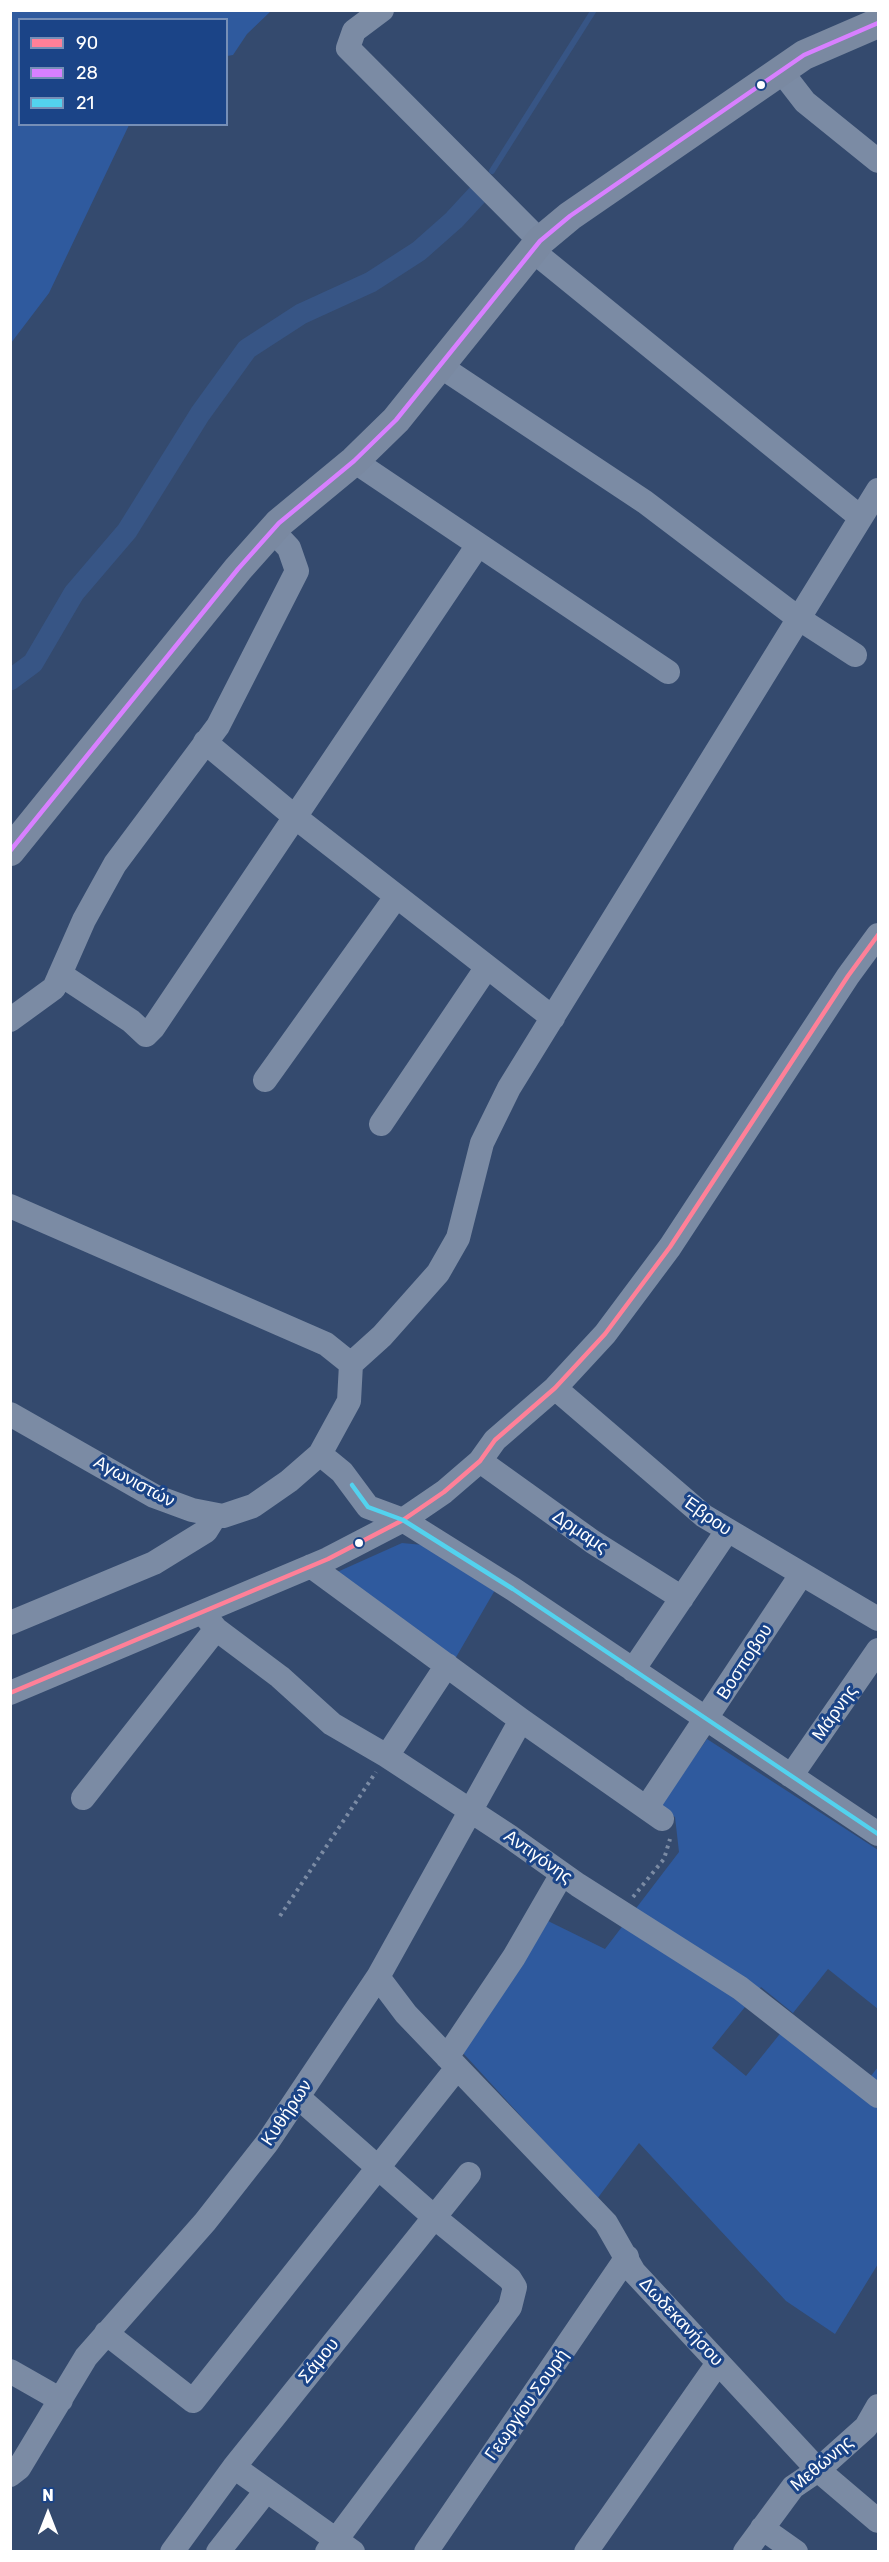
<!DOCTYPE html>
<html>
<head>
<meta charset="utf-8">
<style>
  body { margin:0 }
  #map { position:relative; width:889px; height:2562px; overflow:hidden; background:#344a6e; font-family:Rubik,sans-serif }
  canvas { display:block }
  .frame { position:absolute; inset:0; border:12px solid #fff; pointer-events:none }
  .legend { position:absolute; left:18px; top:18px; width:210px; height:108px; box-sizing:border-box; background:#1b4487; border:2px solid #768fb7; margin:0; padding:8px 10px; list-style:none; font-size:18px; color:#fff }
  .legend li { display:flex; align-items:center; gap:12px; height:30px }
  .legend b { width:30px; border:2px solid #768fb7 }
  .north { position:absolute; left:18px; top:2484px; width:60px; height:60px; -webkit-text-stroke:4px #1b4487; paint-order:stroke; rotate:0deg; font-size:16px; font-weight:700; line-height:24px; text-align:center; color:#fff }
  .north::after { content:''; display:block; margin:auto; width:21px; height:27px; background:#fff; clip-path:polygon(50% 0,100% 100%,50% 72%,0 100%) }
</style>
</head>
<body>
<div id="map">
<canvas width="889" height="2562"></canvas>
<div class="frame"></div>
<ul class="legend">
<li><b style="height:8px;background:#ff8098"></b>90</li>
<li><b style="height:8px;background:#d880ff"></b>28</li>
<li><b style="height:8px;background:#53d2ee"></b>21</li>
</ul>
<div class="north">N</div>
</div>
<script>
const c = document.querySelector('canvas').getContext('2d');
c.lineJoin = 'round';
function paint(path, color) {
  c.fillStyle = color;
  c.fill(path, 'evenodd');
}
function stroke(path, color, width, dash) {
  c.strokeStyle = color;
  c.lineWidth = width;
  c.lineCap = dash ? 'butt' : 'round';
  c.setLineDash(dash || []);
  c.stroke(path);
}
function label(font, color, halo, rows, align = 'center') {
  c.font = font + ' Rubik,sans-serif';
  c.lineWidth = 6;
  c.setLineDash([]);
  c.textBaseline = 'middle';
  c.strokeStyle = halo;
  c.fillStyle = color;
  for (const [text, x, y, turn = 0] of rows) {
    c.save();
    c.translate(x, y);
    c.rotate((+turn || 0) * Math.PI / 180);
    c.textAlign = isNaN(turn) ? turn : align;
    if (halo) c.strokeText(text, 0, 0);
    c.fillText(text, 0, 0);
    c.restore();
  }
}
paint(new Path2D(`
  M 11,10 L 271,11 L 247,34 L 233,55 L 227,56 L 226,20 L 20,20 L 20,124 L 129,125 L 49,293 L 11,343 Z
  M 402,1543 L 423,1545 L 495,1590 L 455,1659 L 335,1573 Z
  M 707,1739 L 878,1850 L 878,2009 L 828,1969 L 793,2013 L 761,1987 L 712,2048 L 746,2076 L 783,2030 L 860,2090 L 878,2067 L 878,2264 L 835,2334 L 786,2301 L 639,2143 L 597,2199 L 463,2053 L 546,1920 L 605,1949 L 679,1852 L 675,1817 L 659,1807 Z`), '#2f5a9e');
stroke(new Path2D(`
  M 492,171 L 594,10`), '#375585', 6);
stroke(new Path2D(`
  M 10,680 L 33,663 L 74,593 L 127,531 L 200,414 L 247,349 L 301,314 L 371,282 L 419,251 L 454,220 L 479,193`), '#375585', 21);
stroke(new Path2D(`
  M 633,1897 L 664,1859 L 670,1839
  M 280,1916 L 376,1772`), '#7b8ba4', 4, [3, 4.5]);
stroke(new Path2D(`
  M 382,10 L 354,31 L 348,48 L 540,241
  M 781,71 L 805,102 L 878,161
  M 533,251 L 860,517
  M 440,366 L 645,502 L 798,618 L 855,655
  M 354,461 L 668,672
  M 205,742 L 295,817 L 553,1018
  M 60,974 L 131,1021 L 146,1035 L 153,1028 L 478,545
  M 10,1020 L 54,988 L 84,920 L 115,864 L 218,726 L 297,571 L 289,548 L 273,531
  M 265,1080 L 396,897
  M 381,1124 L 487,967
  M 10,1206 L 326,1344 L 351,1364 L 349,1401 L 320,1454 L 289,1481 L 253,1506 L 223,1516 L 192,1510 L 154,1496 L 10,1414
  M 351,1364 L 382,1336 L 438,1273 L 458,1238 L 482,1143 L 509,1088 L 878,490
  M 555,1388 L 704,1516 L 878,1619
  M 320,1454 L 342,1472 L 368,1507 L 403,1520 L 513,1589 L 878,1834
  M 480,1461 L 593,1542 L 682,1598
  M 311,1566 L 521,1720 L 662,1819
  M 203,1613 L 216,1629 L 280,1677 L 332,1724 L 387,1756 L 509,1836 L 578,1885 L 740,1988 L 878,2096
  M 10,1623 L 154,1563 L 206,1531 L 216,1515
  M 633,1670 L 727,1531
  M 10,1693 L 328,1559 L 403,1520 L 444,1492 L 480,1461 L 495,1440 L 555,1388 L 605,1334 L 670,1247 L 848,976 L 878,935
  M 387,1756 L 447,1665
  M 791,1776 L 878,1650
  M 83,1798 L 216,1629
  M 647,1807 L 801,1575
  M 378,1977 L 406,2014 L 606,2223 L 634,2272 L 818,2470 L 878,2521
  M 447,2057 L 514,1957 L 562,1874
  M 298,2097 L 434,2217 L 510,2279 L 515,2287 L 510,2307 L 327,2552
  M 106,2333 L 193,2401 L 457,2068
  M 10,2371 L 61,2400
  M 234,2467 L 353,2552
  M 10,2475 L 19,2468 L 86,2357 L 205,2222 L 267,2143 L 378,1977 L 521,1720
  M 762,2528 L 796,2552
  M 172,2552 L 234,2467 L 469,2174
  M 218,2552 L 266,2491
  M 426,2552 L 627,2257
  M 586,2552 L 718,2363
  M 745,2552 L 793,2487 L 818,2470 L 866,2427 L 878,2406`), '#7b8ba4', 24);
stroke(new Path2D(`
  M 10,851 L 238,569 L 279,523 L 354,461 L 396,420 L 540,241 L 570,216 L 804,55 L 878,23`), '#7a89a1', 30);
stroke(new Path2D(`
  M 10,1693 L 328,1559 L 403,1520 L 444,1492 L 480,1461 L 495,1440 L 555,1388 L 605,1334 L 670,1247 L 848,976 L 878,935`), '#ff8098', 4.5);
stroke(new Path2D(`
  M 10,851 L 238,569 L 279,523 L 354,461 L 396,420 L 540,241 L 570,216 L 804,55 L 878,23`), '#d880ff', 4.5);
stroke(new Path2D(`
  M 352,1485 L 368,1507 L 403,1520 L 513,1589 L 878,1834`), '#53d2ee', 4.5);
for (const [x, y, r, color] of [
  [761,85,5,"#fff"],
  [359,1543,5,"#fff"]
]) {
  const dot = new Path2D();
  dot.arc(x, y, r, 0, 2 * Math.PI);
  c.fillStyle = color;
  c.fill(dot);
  stroke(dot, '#1b4487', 2);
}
label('18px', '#fff', '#1b4487', [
  ["Αγωνιστών",134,1482,28],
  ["Έβρου",707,1516,35],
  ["Δρμαμς",580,1532,34],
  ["Βοσποβου",745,1662,-57],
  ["Μάρνης",835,1713,-55],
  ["Αντιγόνης",538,1857,35],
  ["Κυθήρων",287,2113,-56],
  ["Δωδεκανήσου",681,2322,47],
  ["Σάμου",319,2361,-51],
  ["Γεωργίου Σουρή",527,2405,-55],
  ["Μεθώνης",822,2464,-40]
]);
</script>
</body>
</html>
